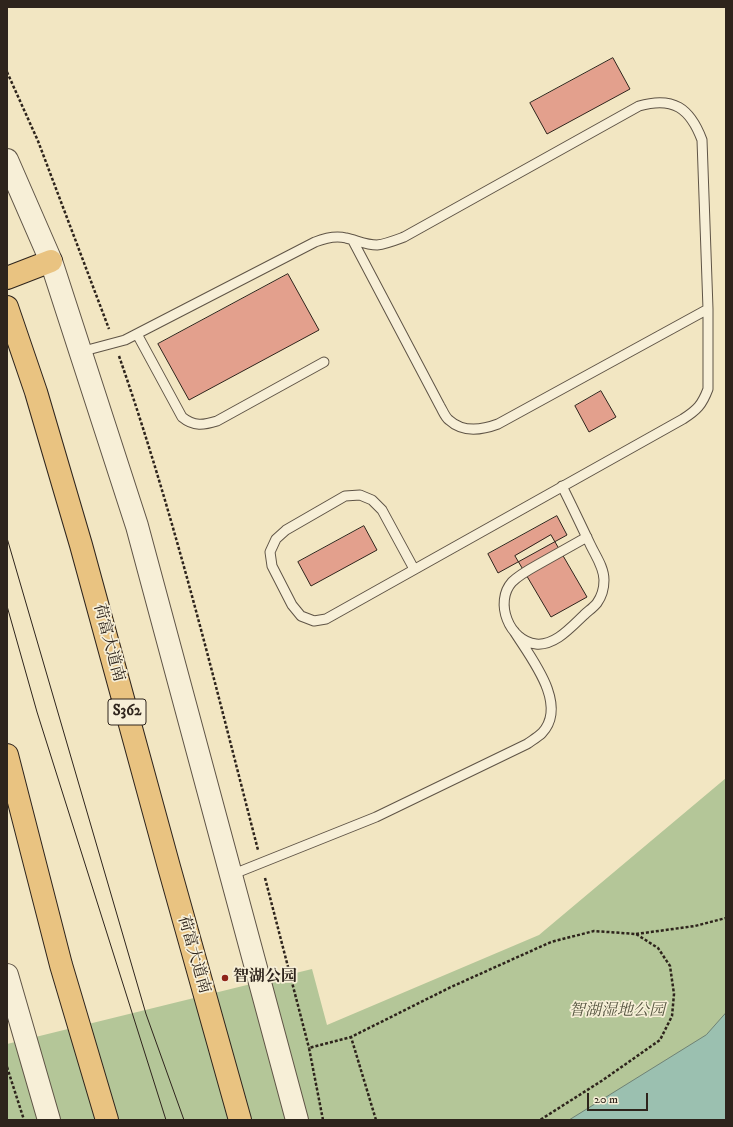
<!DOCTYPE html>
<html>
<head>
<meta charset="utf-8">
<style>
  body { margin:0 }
  #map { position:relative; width:733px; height:1127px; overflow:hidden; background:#f2e6c2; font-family:"IM FELL DW Pica",serif }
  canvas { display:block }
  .frame { position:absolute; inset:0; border:8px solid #2e241c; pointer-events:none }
  .scale { position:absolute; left:587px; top:1093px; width:61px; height:18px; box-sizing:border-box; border:2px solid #2e241c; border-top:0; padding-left:5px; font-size:12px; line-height:14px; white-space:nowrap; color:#2e241c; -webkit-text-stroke:3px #f7efd7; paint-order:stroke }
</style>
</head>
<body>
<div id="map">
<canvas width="733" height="1127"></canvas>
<div class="frame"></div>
<div class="scale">20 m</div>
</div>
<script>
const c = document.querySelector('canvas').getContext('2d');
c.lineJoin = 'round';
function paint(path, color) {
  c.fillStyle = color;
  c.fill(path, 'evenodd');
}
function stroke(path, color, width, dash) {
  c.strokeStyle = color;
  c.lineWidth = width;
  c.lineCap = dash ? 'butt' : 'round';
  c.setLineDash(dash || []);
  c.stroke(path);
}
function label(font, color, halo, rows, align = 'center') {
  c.font = font + ' "IM FELL DW Pica","Noto Serif SC",serif';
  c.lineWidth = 3.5;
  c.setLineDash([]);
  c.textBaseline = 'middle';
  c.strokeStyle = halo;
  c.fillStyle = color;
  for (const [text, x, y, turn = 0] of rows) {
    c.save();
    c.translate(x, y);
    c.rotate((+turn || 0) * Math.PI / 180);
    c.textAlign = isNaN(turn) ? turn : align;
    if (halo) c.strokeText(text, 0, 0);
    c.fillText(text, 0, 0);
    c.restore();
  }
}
paint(new Path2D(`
  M 726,778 L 726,1120 L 7,1120 L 7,1044 L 312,969 L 327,1025 L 539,935 Z`), '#b4c698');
const water = new Path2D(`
  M 726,1013 L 726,1120 L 569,1120 L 706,1035 Z`);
paint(water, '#9bc0b0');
stroke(water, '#6f8275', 1);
const building = new Path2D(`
  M 613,58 L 630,89 L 547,134 L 530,103 Z
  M 288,274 L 319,330 L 189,400 L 158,344 Z
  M 601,391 L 616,417 L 589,432 L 575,406 Z
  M 557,516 L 567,535 L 498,573 L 488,554 Z
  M 364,526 L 377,550 L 311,586 L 298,562 Z
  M 551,535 L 587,597 L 551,617 L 515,556 Z`);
paint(building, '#e3a08d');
stroke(building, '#2e241c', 1);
const service = new Path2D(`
  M 353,241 L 440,406 C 443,411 445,417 449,420 C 463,433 482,430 498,424 L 708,309
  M 137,334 L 182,417 C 194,427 204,425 217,421 L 324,362
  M 80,352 L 125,340 L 315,242 C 325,238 335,235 346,238 C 356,240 366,245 377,245 C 386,244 396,240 404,237 L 639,106 C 673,96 690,108 702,140 L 708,309 L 708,389 C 702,405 697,410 683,419 L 326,619 L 314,621 L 301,616 L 292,605 L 272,566 L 270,552 L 276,539 L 286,530 L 345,496 L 360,495 L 372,500 L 382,510 L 414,569
  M 562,486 C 572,506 581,525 590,544 C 595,555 604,567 604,580 C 604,589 602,596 597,603 C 593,608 588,611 584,615 C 571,627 555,646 536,644 C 509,641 494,602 512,582 C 519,575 530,569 539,564 C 555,555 571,546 587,537
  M 231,875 L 376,817 L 527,744 C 531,741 538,737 542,733 C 569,704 530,657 514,631`);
const tertiary = new Path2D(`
  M 7,160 L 51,261 L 137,526 L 297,1120
  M 7,975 L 49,1120`);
const primary = new Path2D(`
  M 7,278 L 51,261
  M 7,307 L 36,392 L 81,545 L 169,867 L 240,1120
  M 7,755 L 61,965 L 107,1120`);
stroke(service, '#5f5446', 11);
stroke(tertiary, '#5f5446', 24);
stroke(primary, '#2e241c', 24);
stroke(new Path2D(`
  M 7,72 L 38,141 L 109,329
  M 119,356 C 175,517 215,684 258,850
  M 265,878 L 309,1048
  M 636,934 L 695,926 L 726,918
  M 7,1067 L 24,1120
  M 323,1120 L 309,1048 L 351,1037
  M 376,1120 L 351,1037 L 451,987 L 551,942 L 594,931 L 636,934 L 658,948 L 670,966 L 674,994 L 672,1016 L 660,1040 L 603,1080 L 540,1120`), '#2e241c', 2.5, [3, 2]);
stroke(service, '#f7efd7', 9);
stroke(tertiary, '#f7efd7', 22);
stroke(primary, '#e9c381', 22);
stroke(new Path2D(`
  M 7,538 L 146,1014 L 184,1120
  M 7,606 L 37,712 L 166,1120`), '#2e241c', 1);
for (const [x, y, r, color] of [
  [225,978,4,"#8f2418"]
]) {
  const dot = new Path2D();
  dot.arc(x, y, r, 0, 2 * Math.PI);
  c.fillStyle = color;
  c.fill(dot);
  stroke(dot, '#f7efd7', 1.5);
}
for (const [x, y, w] of [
  [127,712,38]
]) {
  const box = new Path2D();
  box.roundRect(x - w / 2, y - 13, w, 26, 3);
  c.fillStyle = '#f7efd7';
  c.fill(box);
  stroke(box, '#2e241c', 1);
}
label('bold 15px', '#2e241c', null, [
  ["S362",127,712]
]);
label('16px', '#2e241c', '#f7efd7', [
  ["荷富大道南",108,643,75],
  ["荷富大道南",193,955,74]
]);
label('bold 16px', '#2e241c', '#f7efd7', [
  ["智湖公园",233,978]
], 'left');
label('italic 16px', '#565541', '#f7efd7', [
  ["智湖湿地公园",617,1012]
]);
</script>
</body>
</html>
